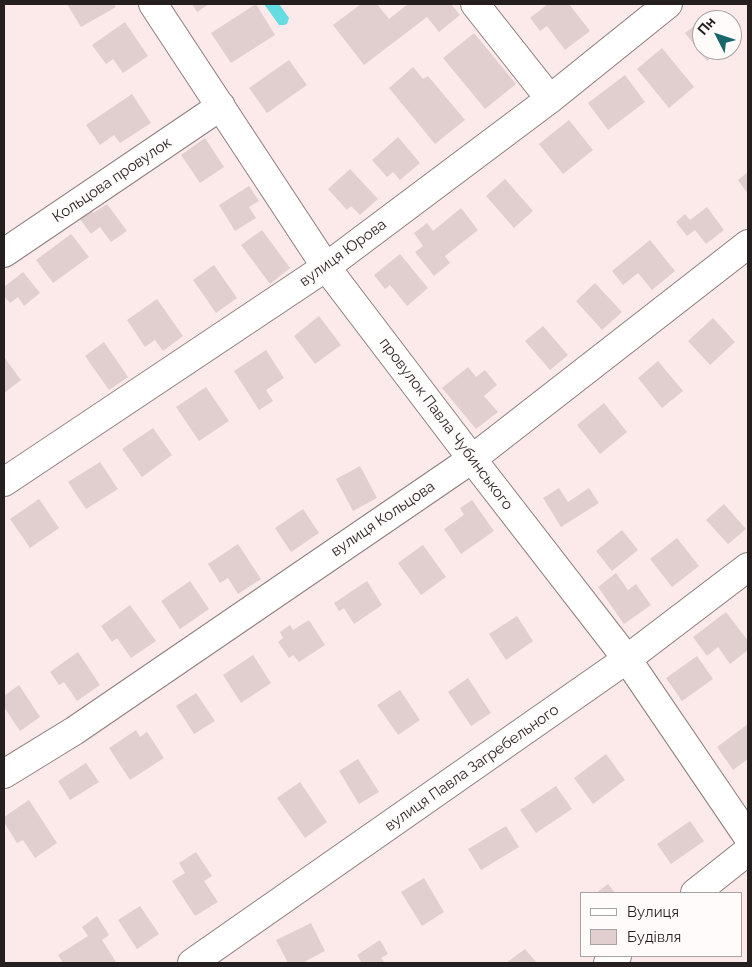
<!DOCTYPE html>
<html>
<head>
<meta charset="utf-8">
<style>
  body { margin:0 }
  #map { position:relative; width:752px; height:967px; overflow:hidden; background:#fce9e9; font-family:Raleway,sans-serif }
  canvas { display:block }
  .frame { position:absolute; inset:0; border:5px solid #261f1f; pointer-events:none }
  .legend { position:absolute; left:580px; top:892px; width:162px; height:65px; box-sizing:border-box; background:#fffbfb; border:1px solid #a8a3a3; margin:0; padding:6px 9px; list-style:none; font-size:15px; color:#261f1f }
  .legend li { display:flex; align-items:center; gap:10px; height:25px }
  .legend b { width:25px; border:1px solid #a8a3a3 }
  .north { position:absolute; left:692px; top:10px; width:50px; height:50px; box-sizing:border-box; background:#fffbfb; border:1px solid #a8a3a3; border-radius:50%; rotate:311deg; font-size:14px; font-weight:700; line-height:20px; text-align:center; color:#261f1f }
  .north::after { content:''; display:block; margin:auto; width:18px; height:22px; background:#186669; clip-path:polygon(50% 0,100% 100%,50% 72%,0 100%) }
</style>
</head>
<body>
<div id="map">
<canvas width="752" height="967"></canvas>
<div class="frame"></div>
<ul class="legend">
<li><b style="height:6px;background:#fff"></b>Вулиця</li>
<li><b style="height:14px;background:#e1cfcf"></b>Будівля</li>
</ul>
<div class="north">Пн</div>
</div>
<script>
const c = document.querySelector('canvas').getContext('2d');
c.lineJoin = 'round';
function paint(path, color) {
  c.fillStyle = color;
  c.fill(path, 'evenodd');
}
function stroke(path, color, width, dash) {
  c.strokeStyle = color;
  c.lineWidth = width;
  c.lineCap = dash ? 'butt' : 'round';
  c.setLineDash(dash || []);
  c.stroke(path);
}
function label(font, color, halo, rows, align = 'center') {
  c.font = font + ' Raleway,sans-serif';
  c.lineWidth = 4;
  c.setLineDash([]);
  c.textBaseline = 'middle';
  c.strokeStyle = halo;
  c.fillStyle = color;
  for (const [text, x, y, turn = 0] of rows) {
    c.save();
    c.translate(x, y);
    c.rotate((+turn || 0) * Math.PI / 180);
    c.textAlign = isNaN(turn) ? turn : align;
    if (halo) c.strokeText(text, 0, 0);
    c.fillText(text, 0, 0);
    c.restore();
  }
}
paint(new Path2D(`
  M 264,4 L 279,4 L 289,18 L 287,24 L 284,25 L 279,25 Z`), '#65dce2');
paint(new Path2D(`
  M 67,4 L 114,4 L 116,7 L 81,27 Z
  M 192,4 L 209,4 L 197,12 Z
  M 256,4 L 275,35 L 231,63 L 211,33 Z
  M 361,4 L 377,4 L 389,19 L 408,4 L 451,4 L 460,15 L 439,32 L 427,17 L 364,65 L 333,25 Z
  M 548,4 L 569,4 L 590,31 L 565,50 L 547,26 L 540,31 L 530,18 Z
  M 713,11 L 721,20 L 702,20 L 702,50 L 720,50 L 707,61 L 685,33 Z
  M 125,22 L 148,56 L 123,73 L 113,59 L 106,64 L 92,45 Z
  M 474,33 L 516,84 L 485,109 L 443,58 Z
  M 662,48 L 694,87 L 669,108 L 637,69 Z
  M 289,60 L 307,85 L 267,113 L 249,88 Z
  M 413,67 L 423,79 L 428,76 L 465,120 L 435,144 L 389,88 Z
  M 625,75 L 645,102 L 608,130 L 588,103 Z
  M 132,94 L 151,123 L 120,143 L 114,135 L 100,145 L 86,125 Z
  M 569,120 L 593,150 L 563,174 L 539,144 Z
  M 398,137 L 420,163 L 400,180 L 393,172 L 387,177 L 372,160 Z
  M 205,138 L 224,167 L 200,183 L 181,155 Z
  M 350,169 L 378,199 L 360,215 L 351,206 L 347,210 L 328,189 Z
  M 748,172 L 748,194 L 738,180 Z
  M 505,179 L 533,211 L 514,228 L 486,196 Z
  M 249,186 L 259,201 L 249,207 L 256,218 L 235,231 L 219,205 Z
  M 107,204 L 127,231 L 111,242 L 100,227 L 91,234 L 77,215 L 89,207 L 93,213 Z
  M 707,207 L 724,230 L 706,244 L 695,230 L 687,236 L 676,222 L 685,214 L 690,220 Z
  M 461,208 L 478,230 L 445,256 L 450,263 L 434,276 L 415,252 L 423,246 L 414,233 L 427,223 L 433,231 Z
  M 262,230 L 290,268 L 270,284 L 241,245 Z
  M 71,234 L 89,257 L 53,283 L 36,260 Z
  M 650,240 L 675,271 L 652,290 L 638,273 L 623,285 L 612,271 Z
  M 400,254 L 428,288 L 407,306 L 390,285 L 385,289 L 374,275 Z
  M 214,265 L 237,298 L 216,313 L 193,280 Z
  M 23,272 L 40,293 L 24,306 L 18,297 L 10,303 L 4,296 L 4,287 Z
  M 595,283 L 622,312 L 602,330 L 576,301 Z
  M 157,299 L 183,336 L 163,351 L 155,340 L 145,347 L 127,320 Z
  M 319,316 L 341,345 L 315,364 L 294,336 Z
  M 713,318 L 735,342 L 710,365 L 688,341 Z
  M 543,326 L 568,355 L 550,370 L 525,341 Z
  M 104,342 L 128,377 L 109,390 L 85,356 Z
  M 266,350 L 284,378 L 266,390 L 273,401 L 259,410 L 234,371 Z
  M 4,357 L 21,380 L 4,393 Z
  M 658,361 L 683,391 L 662,408 L 638,378 Z
  M 468,367 L 476,377 L 485,370 L 497,385 L 484,396 L 498,412 L 476,429 L 442,388 Z
  M 206,387 L 229,421 L 199,441 L 176,407 Z
  M 604,403 L 627,432 L 600,454 L 577,425 Z
  M 153,428 L 172,455 L 142,477 L 122,449 Z
  M 100,462 L 118,489 L 86,509 L 68,482 Z
  M 360,466 L 377,498 L 353,511 L 336,479 Z
  M 559,488 L 568,502 L 589,488 L 599,503 L 561,527 L 543,498 Z
  M 39,499 L 59,528 L 30,548 L 10,519 Z
  M 472,500 L 494,531 L 461,554 L 444,529 L 464,515 L 460,508 Z
  M 724,504 L 746,529 L 728,544 L 706,520 Z
  M 303,509 L 319,533 L 291,552 L 275,528 Z
  M 622,530 L 638,550 L 612,571 L 596,551 Z
  M 677,538 L 699,566 L 672,587 L 650,559 Z
  M 238,544 L 261,579 L 238,594 L 228,578 L 220,583 L 208,564 Z
  M 423,545 L 446,577 L 421,595 L 398,563 Z
  M 616,573 L 628,590 L 636,584 L 651,605 L 624,624 L 598,587 Z
  M 190,581 L 209,609 L 180,629 L 161,601 Z
  M 367,581 L 382,605 L 354,624 L 344,608 L 339,611 L 334,603 Z
  M 130,605 L 156,641 L 131,658 L 117,638 L 112,642 L 101,626 Z
  M 726,612 L 748,641 L 748,650 L 730,664 L 718,647 L 707,656 L 693,637 Z
  M 517,616 L 533,641 L 506,660 L 489,634 Z
  M 309,620 L 325,645 L 299,662 L 293,655 L 289,658 L 278,642 L 283,638 L 280,632 L 290,625 L 293,630 Z
  M 78,652 L 100,685 L 77,701 L 64,682 L 59,685 L 50,672 Z
  M 253,655 L 271,683 L 241,703 L 223,675 Z
  M 697,656 L 713,679 L 682,701 L 666,678 Z
  M 468,678 L 491,713 L 471,726 L 448,692 Z
  M 19,685 L 40,717 L 20,731 L 4,707 L 4,696 Z
  M 400,690 L 420,720 L 398,735 L 377,705 Z
  M 196,693 L 215,721 L 194,734 L 176,706 Z
  M 748,724 L 748,759 L 733,770 L 717,747 Z
  M 136,730 L 140,737 L 147,732 L 164,758 L 130,780 L 109,748 Z
  M 606,754 L 625,780 L 593,804 L 574,778 Z
  M 358,759 L 379,792 L 359,804 L 339,771 Z
  M 86,763 L 99,782 L 70,800 L 58,781 Z
  M 300,782 L 327,822 L 305,838 L 277,798 Z
  M 556,786 L 572,809 L 536,833 L 520,810 Z
  M 29,800 L 57,843 L 35,858 L 23,840 L 17,843 L 4,822 L 4,817 Z
  M 690,821 L 704,841 L 671,864 L 657,844 Z
  M 506,826 L 519,847 L 481,870 L 468,849 Z
  M 196,852 L 212,876 L 204,881 L 218,902 L 195,916 L 172,881 L 185,873 L 179,863 Z
  M 424,878 L 444,912 L 422,926 L 401,892 Z
  M 608,884 L 615,893 L 596,893 Z
  M 140,906 L 159,934 L 137,949 L 118,920 Z
  M 97,916 L 109,935 L 102,940 L 116,962 L 114,963 L 63,963 L 58,955 L 88,936 L 82,927 Z
  M 311,923 L 325,951 L 302,963 L 288,963 L 276,940 Z
  M 380,940 L 388,954 L 381,958 L 385,963 L 362,963 L 357,955 Z
  M 525,949 L 537,963 L 506,963 Z`), '#e1cfcf');
const minor = new Path2D(`
  M 153,4 L 326,267 L 472,459 L 627,659 L 748,837
  M 475,4 L 550,99
  M 4,253 L 221,106
  M 4,482 L 326,267 L 550,99 L 668,4
  M 4,774 L 74,731 L 472,459 L 748,244
  M 695,893 L 748,851
  M 192,963 L 627,659 L 748,567
  M 608,963 L 617,956`);
stroke(minor, '#8e7e7e', 30);
stroke(minor, '#fff', 28);
label('15px', '#261f1f', '#fffbfb', [
  ["Кольцова провулок",112,180,-34],
  ["вулиця Юрова",343,253,-36],
  ["провулок Павла Чубинського",446,424,53],
  ["вулиця Кольцова",383,519,-34],
  ["вулиця Павла Загребельного",472,768,-35]
]);
</script>
</body>
</html>
